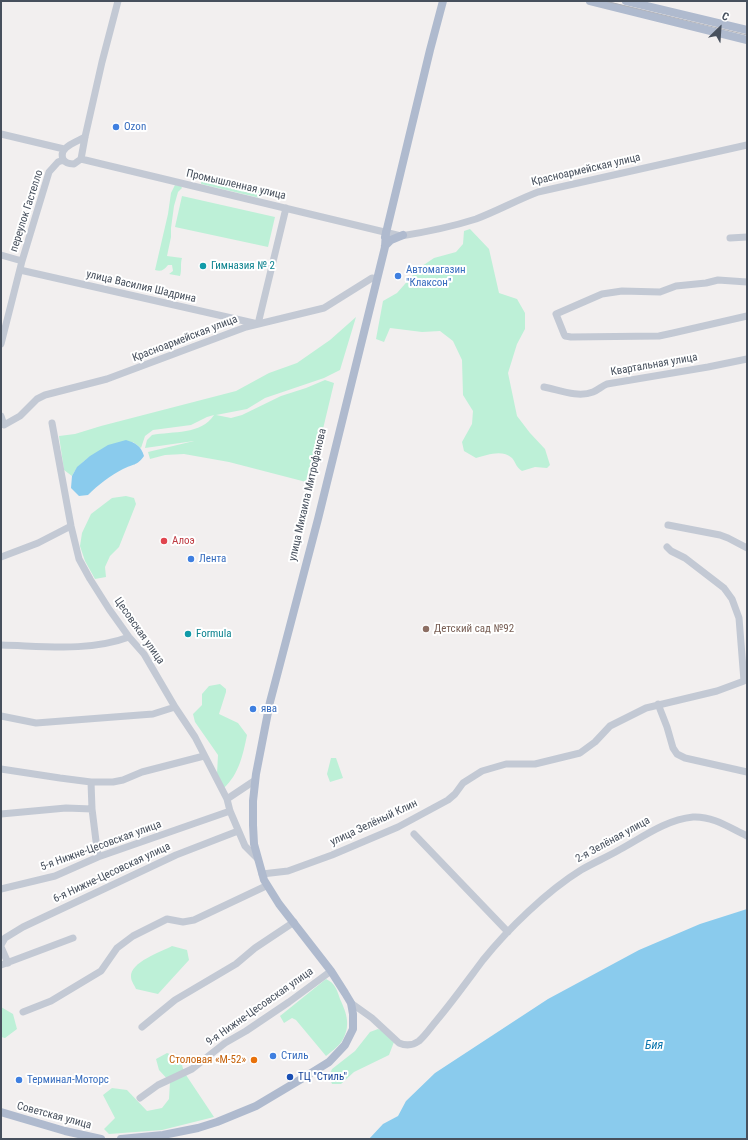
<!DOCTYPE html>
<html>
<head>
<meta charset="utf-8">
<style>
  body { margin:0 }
  #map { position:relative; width:748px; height:1140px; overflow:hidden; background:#f2efef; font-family:"Roboto Condensed",sans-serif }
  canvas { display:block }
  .frame { position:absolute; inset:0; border:2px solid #47505d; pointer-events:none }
  .north { position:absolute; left:700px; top:8px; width:40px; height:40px; -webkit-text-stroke:3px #fff; paint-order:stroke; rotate:25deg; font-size:11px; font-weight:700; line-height:16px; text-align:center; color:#47505d }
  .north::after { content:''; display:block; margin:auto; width:14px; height:18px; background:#47505d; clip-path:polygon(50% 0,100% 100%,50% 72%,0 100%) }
</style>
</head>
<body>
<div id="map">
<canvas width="748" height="1140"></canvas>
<div class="frame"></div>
<div class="north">С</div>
</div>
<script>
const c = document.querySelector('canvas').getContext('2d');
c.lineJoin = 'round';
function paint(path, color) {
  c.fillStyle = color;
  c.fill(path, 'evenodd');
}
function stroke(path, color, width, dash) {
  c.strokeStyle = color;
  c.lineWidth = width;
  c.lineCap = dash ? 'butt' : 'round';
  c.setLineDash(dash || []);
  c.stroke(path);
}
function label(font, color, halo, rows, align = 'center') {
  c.font = font + ' "Roboto Condensed",sans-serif';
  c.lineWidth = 4;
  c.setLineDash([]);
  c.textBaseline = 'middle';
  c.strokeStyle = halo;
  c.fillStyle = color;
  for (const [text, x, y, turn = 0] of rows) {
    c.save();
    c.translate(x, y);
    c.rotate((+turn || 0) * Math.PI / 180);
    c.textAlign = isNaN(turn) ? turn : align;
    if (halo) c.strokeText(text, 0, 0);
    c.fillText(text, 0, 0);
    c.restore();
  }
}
paint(new Path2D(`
  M 202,177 L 208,178 L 209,182 L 255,193 L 257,189 L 261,191 L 260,198 L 201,184 Z
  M 175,185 L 181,186 L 182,188 L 178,192 L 174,206 L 171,228 L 171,237 L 167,256 L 182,258 C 180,264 182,270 180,276 L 169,274 L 173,271 L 172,265 L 168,265 C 164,270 161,272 155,270 L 168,214 L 171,193 Z
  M 182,196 L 275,217 L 268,247 L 175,227 Z
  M 470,229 L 489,249 L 499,293 L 517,299 L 525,313 L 525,329 L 517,344 L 508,373 L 517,416 L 530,433 L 545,449 L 550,465 L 547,468 L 535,467 L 522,471 C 516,467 516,463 512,458 C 502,449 487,455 476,458 L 464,451 L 462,442 L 472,424 L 473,411 L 463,395 L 462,360 L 453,341 L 440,331 L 422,332 L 390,328 L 384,342 L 376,339 L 383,301 L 397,293 L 419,268 L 434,258 L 456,252 L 463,244 L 464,231 Z
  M 356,317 L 340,370 L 324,378 L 265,398 L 247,409 L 216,415 L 231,418 L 242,415 L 281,396 L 306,388 L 325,380 L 334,383 L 310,483 L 229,462 L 184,454 L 165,455 L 150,459 L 148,452 L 194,441 L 145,448 L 147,440 L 152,435 C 173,431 201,435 214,415 L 207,417 L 191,425 L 153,430 L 145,436 L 141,448 L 133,442 C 110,450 84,452 72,476 L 64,470 L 59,436 L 75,434 L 101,426 L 236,391 L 269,373 L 297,363 L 330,340 Z
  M 126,496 L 134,498 L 136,504 L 119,547 L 110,556 L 105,567 L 106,577 L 95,579 L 85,561 L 80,546 L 82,533 L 91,514 L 112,498 Z
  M 220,684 L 226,689 L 226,692 L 219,714 L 238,723 L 247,735 C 243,755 239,774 224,788 L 217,774 L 218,755 L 195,722 L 193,714 L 202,705 L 202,694 L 209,686 Z
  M 331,758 L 336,758 L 343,778 L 330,782 L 327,774 Z
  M 172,946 L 187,950 L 189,960 L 158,994 L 136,989 C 135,986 131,981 131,977 C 130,962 161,952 172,946 Z
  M 326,979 C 335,983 337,990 340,999 C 347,1014 351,1026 342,1041 C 338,1047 331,1052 326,1056 L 296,1020 L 292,1018 L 284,1023 L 280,1016 Z
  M 1,1007 L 13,1014 L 17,1029 L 5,1038 L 1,1037 Z
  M 378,1029 L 389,1034 L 394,1042 L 389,1055 L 354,1072 L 341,1084 L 332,1084 L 329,1076 L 332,1069 L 355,1051 L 370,1032 Z
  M 167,1053 L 180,1058 L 184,1072 L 214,1117 L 162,1130 L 109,1134 L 104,1129 L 115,1118 L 103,1095 L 112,1088 L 127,1090 L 147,1111 L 162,1108 L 169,1099 L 170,1082 L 159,1070 L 156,1059 Z`), '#bdf0d7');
paint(new Path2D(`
  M 126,440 C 136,443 141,446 144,456 C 137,466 133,464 123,469 C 111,475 98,485 88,495 L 79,496 L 71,488 L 72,476 L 77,467 L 90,456 L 108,445 Z
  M 747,909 L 747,1139 L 369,1139 L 383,1124 L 398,1116 L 406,1101 L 435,1073 L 548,999 L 639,950 L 700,924 Z`), '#8acbed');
stroke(new Path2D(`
  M 1,134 L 64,149
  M 85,137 C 77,142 58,147 63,159 C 65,163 70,164 74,164 L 81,159 L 85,137 L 102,62 L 118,1
  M 81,159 L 401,236 C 426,232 451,227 476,219 C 497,211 517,200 538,192 L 747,145
  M 730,238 L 747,237
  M 1,255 L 22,261
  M 20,270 L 258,324 L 286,208
  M 747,282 L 718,280 L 706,283 L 676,286 L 660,292 L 622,291 L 602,294 L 556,314 L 564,334 L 565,336 L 571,337 L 659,336 L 673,333 L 747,316
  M 1,344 L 22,261 L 49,172 L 58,162 L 63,160
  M 544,387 C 559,390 578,398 593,392 C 598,390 602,386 607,384 L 708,367 L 747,359
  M 1,416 L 4,425 L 20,416 L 37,399 L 45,395 L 107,379 L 246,327 L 324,308 L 372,278 L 377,279
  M 52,423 L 71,526 L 79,559 L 90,579 L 109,609 L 129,637 L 144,654 L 175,707 L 195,737 L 227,799 L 230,811 L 245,846 L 257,858
  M 668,525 L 720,535 L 728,538 L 747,548
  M 1,557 L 38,543 L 71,526
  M 1,645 C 43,646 89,652 129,637
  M 658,704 L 667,727 L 673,748 L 677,754 L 685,758 L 747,772
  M 1,716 L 36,723 L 153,714 L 175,707
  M 1,769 L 60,778 L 91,782 L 113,782 L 123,780 L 142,772 L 204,756
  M 91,782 L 92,809 L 98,857
  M 227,799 L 254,781
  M 1,814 L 66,808 L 92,809
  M 414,834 L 508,932
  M 262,874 L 288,871 L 332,855 L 398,827 L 448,800 L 455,794 L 463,783 L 482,771 L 506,764 L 535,764 L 580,753 L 595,742 L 610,726 L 646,708 L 717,691 L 744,681 L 739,618 L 732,599 L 724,588 L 685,558 L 671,551 L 667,547
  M 1,889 L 55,876 L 98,857 L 230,811
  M 1,945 L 5,938 L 23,927 L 176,855 L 238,831
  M 1,947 L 8,963
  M 1,965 L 73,938
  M 351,1003 L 372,1018 L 399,1043 C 406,1046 412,1046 419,1041 C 426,1035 431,1027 437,1020 C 453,1001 468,980 483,960 C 508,929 547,891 581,870 C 593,863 607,857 619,850 C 643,837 665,820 693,817 C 713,816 730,828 747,836
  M 23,1012 L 51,1001 L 101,971 L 117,948 L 133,936 L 167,919 L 183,922 L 194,920 L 266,886
  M 142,1027 L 175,1000 L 236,964 L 255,948 L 294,922
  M 140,1098 L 158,1085 L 192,1069 L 225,1043 L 246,1031 L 289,1002 L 331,971`), '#c3c9d4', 7);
stroke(new Path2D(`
  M 590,1 L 747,40
  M 626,1 L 747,30
  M 385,237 L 430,50 L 443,1
  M 385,246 L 391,240 L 403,235
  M 1,1112 L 65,1131 L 101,1139
  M 121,1139 L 163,1135 L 198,1128 L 217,1122 L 256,1106 L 308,1075 L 329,1062 L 345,1045 L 353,1029 L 353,1014 L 351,1003 L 345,993 L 331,971 L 279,904 L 264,880 L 254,844 L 253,825 L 253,801 L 256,774 L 270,702 L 318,519 L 385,247 L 386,232`), '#afbace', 8);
stroke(new Path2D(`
  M 605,1 L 747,35`), '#b1b3ba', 1);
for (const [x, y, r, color] of [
  [116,127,4,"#3f7fe0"],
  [203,266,4,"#0f9aa8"],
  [398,276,4,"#3f7fe0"],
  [164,541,4,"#e0444e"],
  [191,559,4,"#3f7fe0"],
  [426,629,4,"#8d6e63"],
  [188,634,4,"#0f9aa8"],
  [253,709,4,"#3f7fe0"],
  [273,1056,4,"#3f7fe0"],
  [254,1060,4,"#e8710a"],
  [290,1077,4,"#1a4fb4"],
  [19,1080,4,"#3f7fe0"]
]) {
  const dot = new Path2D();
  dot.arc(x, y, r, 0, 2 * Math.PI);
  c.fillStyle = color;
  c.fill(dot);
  stroke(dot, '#fff', 1.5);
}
label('11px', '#366cbe', '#fff', [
  ["Ozon",124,127],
  ["Автомагазин",406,270],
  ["\"Клаксон\"",406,283],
  ["Лента",199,559],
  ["ява",261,709],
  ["Стиль",281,1056],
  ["Терминал-Моторс",27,1080]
], 'left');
label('11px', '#47505d', '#fff', [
  ["Красноармейская улица",586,170,-13],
  ["Промышленная улица",236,185,13],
  ["переулок Гастелло",27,211,-72],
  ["улица Василия Шадрина",141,287,13],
  ["Красноармейская улица",185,339,-21],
  ["Квартальная улица",654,365,-10],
  ["улица Михаила Митрофанова",308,495,-77],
  ["Цесовская улица",139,631,55],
  ["улица Зелёный Клин",374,823,-25],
  ["2-я Зелёная улица",613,840,-29],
  ["5-я Нижне-Цесовская улица",101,846,-20],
  ["6-я Нижне-Цесовская улица",112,873,-25],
  ["9-я Нижне-Цесовская улица",260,1007,-35],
  ["Советская улица",54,1116,15]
]);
label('11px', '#0d838f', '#fff', [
  ["Гимназия № 2",211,266],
  ["Formula",196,634]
], 'left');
label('11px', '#be3a42', '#fff', [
  ["Алоэ",172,541]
], 'left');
label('11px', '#785e54', '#fff', [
  ["Детский сад №92",434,629]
], 'left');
label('11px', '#c56008', '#fff', [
  ["Столовая «М-52»",246,1060]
], 'right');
label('11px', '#164399', '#fff', [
  ["ТЦ \"Стиль\"",298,1077]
], 'left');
label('italic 12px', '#0a75ad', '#fff', [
  ["Бия",654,1046]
]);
</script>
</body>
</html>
